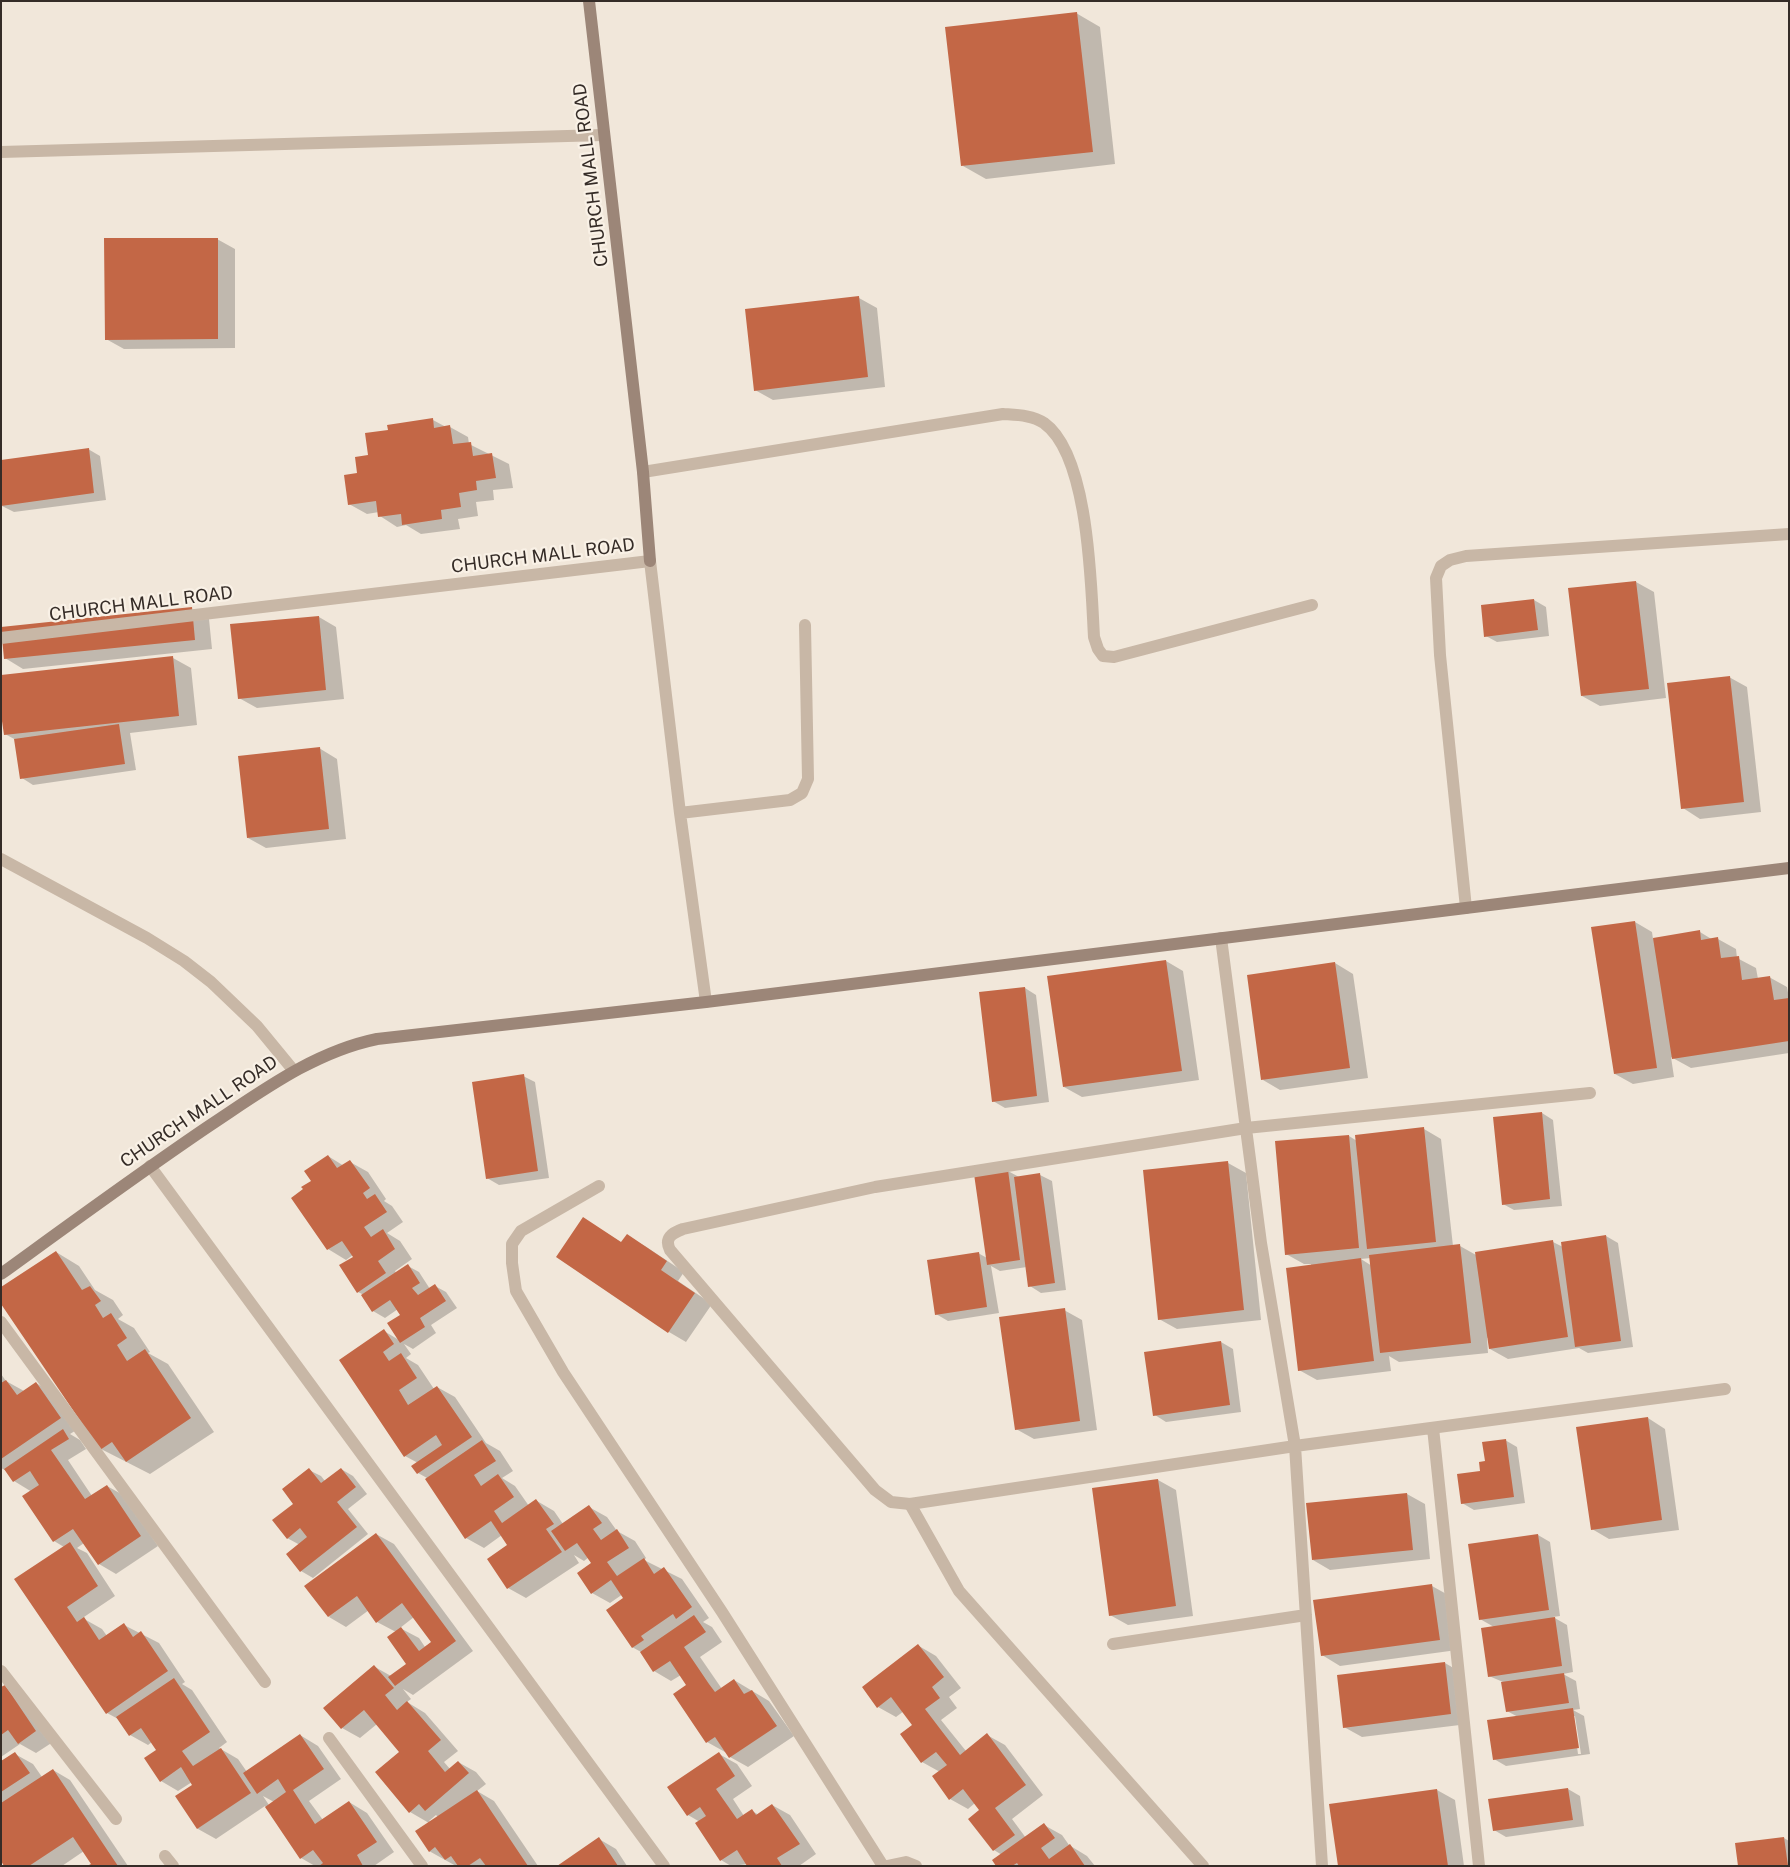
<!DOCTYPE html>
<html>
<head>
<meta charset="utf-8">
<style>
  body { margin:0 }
  #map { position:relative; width:1790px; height:1867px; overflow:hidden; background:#f1e7da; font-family:"Public Sans",sans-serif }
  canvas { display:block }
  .frame { position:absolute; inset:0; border:2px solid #352c27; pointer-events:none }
</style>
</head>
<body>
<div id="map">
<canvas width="1790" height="1867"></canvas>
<div class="frame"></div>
</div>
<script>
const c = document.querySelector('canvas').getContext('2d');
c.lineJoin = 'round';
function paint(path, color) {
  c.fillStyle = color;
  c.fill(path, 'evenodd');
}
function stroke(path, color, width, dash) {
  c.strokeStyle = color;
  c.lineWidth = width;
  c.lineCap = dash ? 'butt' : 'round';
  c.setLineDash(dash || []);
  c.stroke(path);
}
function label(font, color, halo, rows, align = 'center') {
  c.font = font + ' "Public Sans",sans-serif';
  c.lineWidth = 4.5;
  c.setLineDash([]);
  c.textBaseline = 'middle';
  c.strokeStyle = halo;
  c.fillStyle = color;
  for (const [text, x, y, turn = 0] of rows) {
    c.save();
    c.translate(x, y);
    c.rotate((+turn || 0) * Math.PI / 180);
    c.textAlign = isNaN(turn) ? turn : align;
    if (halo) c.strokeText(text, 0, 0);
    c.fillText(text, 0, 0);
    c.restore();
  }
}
paint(new Path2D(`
  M 1076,13 L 1100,27 L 1115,164 L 986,179 L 963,166 Z
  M 217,239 L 235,249 L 235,348 L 124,349 L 106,339 Z
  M 859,298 L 877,308 L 885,387 L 773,400 L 755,390 Z
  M 433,420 L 446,427 L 450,427 L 468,437 L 469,444 L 509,464 L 513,488 L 493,490 L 494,500 L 476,502 L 478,516 L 458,519 L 460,529 L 421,534 L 406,525 L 397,527 L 380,516 L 379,512 L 367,514 L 349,504 L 359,474 L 369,456 L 389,431 Z
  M 88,449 L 100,456 L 106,500 L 14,512 L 2,506 Z
  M 1636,582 L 1654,592 L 1666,698 L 1600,706 L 1582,696 Z
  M 1534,600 L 1546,607 L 1549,636 L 1497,642 L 1486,636 L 1482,606 Z
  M 319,617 L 336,627 L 344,699 L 257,708 L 239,698 Z
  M 209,619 L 212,649 L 23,669 L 5,658 L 2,628 Z
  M 173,658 L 191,668 L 197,725 L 130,733 L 136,770 L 33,785 L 22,778 L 16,740 L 5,734 Z
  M 1729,677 L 1747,687 L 1761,812 L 1700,819 L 1683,808 Z
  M 319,748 L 337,759 L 346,839 L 266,848 L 248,838 Z
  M 1635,922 L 1652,932 L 1653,939 L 1700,932 L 1713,940 L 1718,939 L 1736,949 L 1737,958 L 1756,968 L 1758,979 L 1769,977 L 1787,987 L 1789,998 L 1789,1053 L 1691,1068 L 1671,1057 L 1674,1077 L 1633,1084 L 1615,1074 Z
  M 1166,961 L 1183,971 L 1199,1080 L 1082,1097 L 1064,1087 Z
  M 1335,963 L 1353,974 L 1368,1078 L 1280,1090 L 1263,1080 Z
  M 1025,988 L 1036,995 L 1049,1102 L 1005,1108 L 993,1101 Z
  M 523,1076 L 535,1082 L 549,1178 L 499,1185 L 487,1178 Z
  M 1542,1113 L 1553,1120 L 1562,1206 L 1514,1210 L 1503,1204 Z
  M 1424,1129 L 1441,1139 L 1453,1246 L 1460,1246 L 1476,1255 L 1553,1242 L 1563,1247 L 1562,1243 L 1606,1236 L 1618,1243 L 1633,1347 L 1588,1353 L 1579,1348 L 1508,1359 L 1490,1349 L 1489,1337 L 1487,1338 L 1488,1353 L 1399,1362 L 1389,1356 L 1391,1371 L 1317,1380 L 1299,1370 L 1311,1264 L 1304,1264 L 1286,1254 L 1349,1136 L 1357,1141 ZM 1371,1258 L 1372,1266 L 1361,1259 Z
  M 328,1156 L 344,1166 L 350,1162 L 368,1172 L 386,1199 L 384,1201 L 392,1206 L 403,1222 L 387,1233 L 400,1241 L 412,1259 L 395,1271 L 396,1273 L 408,1266 L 419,1272 L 430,1289 L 435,1286 L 446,1292 L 457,1308 L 431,1325 L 436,1333 L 413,1349 L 404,1344 L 411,1354 L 406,1358 L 418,1365 L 434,1389 L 437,1387 L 455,1397 L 486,1443 L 500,1451 L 513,1471 L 502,1478 L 515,1486 L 529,1506 L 537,1501 L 554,1511 L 563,1524 L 589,1507 L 607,1517 L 617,1531 L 635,1541 L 646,1558 L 644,1560 L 682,1579 L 709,1618 L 703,1622 L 712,1627 L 722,1642 L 700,1657 L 722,1689 L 734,1680 L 769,1701 L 794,1736 L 748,1767 L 730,1757 L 726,1751 L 725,1752 L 707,1742 L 688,1685 L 681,1675 L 671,1681 L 654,1671 L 641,1652 L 632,1647 L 625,1598 L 623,1594 L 610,1603 L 592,1593 L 579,1573 L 593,1563 L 589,1557 L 584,1561 L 574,1555 L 579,1563 L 526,1598 L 508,1588 L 489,1559 L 509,1546 L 502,1535 L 484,1548 L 466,1538 L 427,1478 L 418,1473 L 413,1466 L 418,1463 L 405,1456 L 341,1360 L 384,1331 L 399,1340 L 402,1315 L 398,1309 L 385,1318 L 373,1311 L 364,1295 L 358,1292 L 355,1257 L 353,1255 L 346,1260 L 328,1249 L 293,1198 L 313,1181 Z
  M 1228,1163 L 1246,1173 L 1261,1320 L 1177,1329 L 1159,1319 Z
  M 1008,1171 L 1019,1177 L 1040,1175 L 1052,1181 L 1066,1290 L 1041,1293 L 1030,1286 L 1027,1267 L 1000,1271 L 991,1266 L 999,1313 L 948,1321 L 936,1314 L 978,1253 L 987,1258 Z
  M 583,1218 L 622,1243 L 627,1236 L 645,1246 L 684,1272 L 678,1281 L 712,1304 L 686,1342 L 669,1332 Z
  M 56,1252 L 79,1266 L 95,1290 L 113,1300 L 123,1315 L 118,1319 L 134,1328 L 150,1352 L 148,1353 L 168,1364 L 214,1432 L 150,1474 L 101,1449 Z
  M 1064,1310 L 1082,1320 L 1097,1430 L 1034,1439 L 1016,1429 Z
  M 1221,1342 L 1233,1349 L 1241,1412 L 1166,1422 L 1155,1415 Z
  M 1,1374 L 6,1381 L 24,1391 L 36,1383 L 54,1394 L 78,1429 L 70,1434 L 80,1440 L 86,1449 L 68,1460 L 92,1496 L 107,1486 L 125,1496 L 158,1546 L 116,1574 L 99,1564 L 84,1543 L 77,1548 L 87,1553 L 115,1596 L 84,1617 L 86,1620 L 102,1629 L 107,1636 L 124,1625 L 159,1643 L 185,1682 L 182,1684 L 192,1690 L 227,1742 L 219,1748 L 238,1759 L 247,1772 L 300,1735 L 318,1746 L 341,1779 L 309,1801 L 323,1820 L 349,1802 L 367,1813 L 394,1852 L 374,1866 L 315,1866 L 301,1858 L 265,1806 L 216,1839 L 198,1829 L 177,1797 L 194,1785 L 192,1782 L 178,1791 L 161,1781 L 158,1750 L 152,1742 L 148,1745 L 130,1735 L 120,1720 L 107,1713 L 16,1579 L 64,1547 L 54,1541 L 24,1497 L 32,1492 L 14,1481 L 7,1471 L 1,1468 ZM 263,1796 L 274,1802 L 269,1805 Z
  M 1648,1418 L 1665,1429 L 1679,1530 L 1609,1539 L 1592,1529 Z
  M 1505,1440 L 1517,1447 L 1525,1503 L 1474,1510 L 1462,1503 L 1486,1462 Z
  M 341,1469 L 353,1476 L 367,1494 L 348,1509 L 368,1534 L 313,1578 L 301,1571 L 300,1545 L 287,1538 L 309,1470 L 321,1476 L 325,1481 Z
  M 1158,1480 L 1176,1490 L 1193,1616 L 1128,1625 L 1110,1615 L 1093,1489 Z
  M 1407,1494 L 1425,1504 L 1430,1559 L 1330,1570 L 1313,1560 Z
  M 376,1534 L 394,1544 L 473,1651 L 413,1695 L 403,1689 L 411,1699 L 407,1702 L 425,1713 L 458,1751 L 444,1762 L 450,1769 L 458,1762 L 476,1772 L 486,1784 L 477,1791 L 494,1801 L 538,1866 L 456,1866 L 429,1851 L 429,1823 L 410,1812 L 401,1752 L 377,1724 L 360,1738 L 342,1728 L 375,1667 L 391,1676 L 408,1664 L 396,1632 L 377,1622 L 369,1610 L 346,1627 L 329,1617 ZM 414,1617 L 432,1642 L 425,1647 L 419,1638 L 400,1628 ZM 436,1815 L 438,1817 L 430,1822 L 429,1821 Z
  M 1538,1535 L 1550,1542 L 1560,1616 L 1553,1617 L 1567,1625 L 1573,1672 L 1563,1674 L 1576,1681 L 1580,1709 L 1573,1710 L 1584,1716 L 1590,1754 L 1506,1766 L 1494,1759 L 1518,1717 L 1507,1711 L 1503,1682 L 1489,1676 L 1494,1627 L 1480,1619 L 1470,1545 ZM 1573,1716 L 1575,1716 L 1581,1754 L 1578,1754 Z
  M 1432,1586 L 1450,1596 L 1457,1650 L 1340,1666 L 1322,1655 Z
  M 919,1646 L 936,1656 L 961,1688 L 949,1697 L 957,1708 L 941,1720 L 966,1751 L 987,1735 L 1005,1745 L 1043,1795 L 1012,1819 L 1026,1838 L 1044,1825 L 1062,1835 L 1069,1845 L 1087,1856 L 1095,1866 L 997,1866 L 1002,1855 L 994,1850 L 970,1819 L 981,1810 L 975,1803 L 968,1809 L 950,1799 L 940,1772 L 922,1762 L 914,1725 L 904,1711 L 896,1717 L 878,1707 Z
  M 1445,1663 L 1462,1673 L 1468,1724 L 1362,1737 L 1344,1727 Z
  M 5,1686 L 53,1742 L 36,1753 L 20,1744 L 1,1757 L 1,1689 Z
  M 15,1754 L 33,1764 L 42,1777 L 53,1770 L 70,1780 L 128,1866 L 90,1866 L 92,1864 L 84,1851 L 62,1866 L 6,1866 L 1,1859 L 1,1763 Z
  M 719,1754 L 737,1764 L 752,1786 L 733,1799 L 744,1816 L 752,1811 L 759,1815 L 772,1805 L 790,1815 L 816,1854 L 799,1866 L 749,1866 L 748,1864 L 731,1866 L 721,1860 L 700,1822 L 688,1815 Z
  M 1568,1789 L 1580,1796 L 1584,1826 L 1506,1837 L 1494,1830 Z
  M 1437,1790 L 1455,1800 L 1464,1866 L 1339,1866 Z
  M 1784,1838 L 1789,1841 L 1789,1866 L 1739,1866 Z
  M 599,1839 L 616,1849 L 627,1866 L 559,1866 Z`), '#0003');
paint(new Path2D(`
  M 1077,12 L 1093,152 L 961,166 L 945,27 Z
  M 104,238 L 218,238 L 218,339 L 105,340 Z
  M 859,296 L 868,377 L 754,391 L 745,309 Z
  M 433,418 L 434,428 L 450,425 L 453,444 L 471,442 L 473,456 L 492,453 L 496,478 L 476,481 L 477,490 L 459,493 L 461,507 L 441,510 L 442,519 L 402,525 L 401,514 L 378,517 L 376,501 L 348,505 L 344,475 L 357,473 L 355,457 L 368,455 L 365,433 L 388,430 L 387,425 Z
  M 89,448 L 94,493 L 1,506 L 1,460 Z
  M 1636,581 L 1649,689 L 1581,696 L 1568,588 Z
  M 1534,599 L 1538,630 L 1484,637 L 1481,605 Z
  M 192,607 L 195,640 L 4,659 L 1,627 Z
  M 319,616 L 326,690 L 238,699 L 230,624 Z
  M 173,656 L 179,716 L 4,735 L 1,714 L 1,675 Z
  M 1730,676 L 1744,802 L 1681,809 L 1667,683 Z
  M 119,724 L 125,764 L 20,779 L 14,739 Z
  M 320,747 L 329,829 L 247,838 L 238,756 Z
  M 1635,921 L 1657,1068 L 1614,1074 L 1591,927 Z
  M 1700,930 L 1701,940 L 1718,937 L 1721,958 L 1739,956 L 1742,980 L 1770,976 L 1774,1000 L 1789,998 L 1789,1041 L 1672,1059 L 1653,938 Z
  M 1166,960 L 1182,1071 L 1063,1087 L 1047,976 Z
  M 1335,962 L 1350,1068 L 1261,1080 L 1247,975 Z
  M 1025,987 L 1037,1096 L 992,1102 L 979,992 Z
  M 524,1074 L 538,1171 L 486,1179 L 472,1082 Z
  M 1542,1112 L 1550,1199 L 1502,1205 L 1493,1117 Z
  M 1424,1127 L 1436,1242 L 1367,1249 L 1355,1135 Z
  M 1349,1135 L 1359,1248 L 1285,1255 L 1275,1141 Z
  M 328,1155 L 337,1168 L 350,1160 L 370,1188 L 363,1193 L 367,1199 L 375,1194 L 387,1212 L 364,1227 L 371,1237 L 383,1229 L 395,1249 L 378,1261 L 386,1273 L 357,1293 L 339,1265 L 353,1257 L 342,1241 L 327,1250 L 291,1198 L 303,1189 L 301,1187 L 311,1181 L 304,1171 Z
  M 1228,1161 L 1244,1310 L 1158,1320 L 1143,1170 Z
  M 1008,1170 L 1020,1260 L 987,1265 L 974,1174 Z
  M 1040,1173 L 1055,1283 L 1028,1287 L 1014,1177 Z
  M 583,1217 L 621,1242 L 627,1234 L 667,1261 L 661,1270 L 695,1293 L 668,1333 L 556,1257 Z
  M 1606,1235 L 1621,1341 L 1575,1347 L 1561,1242 Z
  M 1553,1240 L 1568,1337 L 1489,1349 L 1475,1252 Z
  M 1460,1244 L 1471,1343 L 1380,1353 L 1369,1255 Z
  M 56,1251 L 82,1290 L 90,1286 L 101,1301 L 95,1305 L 103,1318 L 111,1313 L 127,1338 L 117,1345 L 127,1361 L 145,1349 L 191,1418 L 126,1462 L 112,1442 L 100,1450 L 1,1304 L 1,1287 Z
  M 979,1252 L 987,1307 L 935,1315 L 927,1260 Z
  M 1361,1258 L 1374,1361 L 1298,1371 L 1286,1268 Z
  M 408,1264 L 420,1283 L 412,1288 L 418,1295 L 435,1284 L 446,1301 L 420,1318 L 425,1327 L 400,1343 L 387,1323 L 400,1315 L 390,1300 L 372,1312 L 361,1295 Z
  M 1065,1308 L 1080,1421 L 1015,1430 L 999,1317 Z
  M 384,1329 L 394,1344 L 383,1352 L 389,1361 L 401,1353 L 417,1378 L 399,1390 L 408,1405 L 437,1386 L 472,1437 L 417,1474 L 411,1466 L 442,1445 L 436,1435 L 404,1457 L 339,1360 Z
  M 1221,1341 L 1230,1405 L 1153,1416 L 1144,1352 Z
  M 6,1380 L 17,1395 L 36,1382 L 61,1418 L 1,1459 L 1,1383 Z
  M 1648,1417 L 1662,1520 L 1591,1530 L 1576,1427 Z
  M 63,1429 L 69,1439 L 51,1450 L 85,1499 L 107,1485 L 141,1536 L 98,1565 L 73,1529 L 53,1542 L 22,1496 L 39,1485 L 30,1471 L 13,1482 L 4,1469 Z
  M 1506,1439 L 1514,1497 L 1461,1504 L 1457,1474 L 1480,1471 L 1479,1462 L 1485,1461 L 1482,1442 Z
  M 482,1440 L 496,1461 L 474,1475 L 481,1486 L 498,1474 L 514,1497 L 494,1511 L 502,1523 L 536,1499 L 554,1524 L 546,1529 L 562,1552 L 507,1589 L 487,1559 L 507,1545 L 491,1521 L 465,1539 L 425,1479 Z
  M 309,1468 L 321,1483 L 341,1468 L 356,1487 L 337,1502 L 357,1527 L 300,1572 L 286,1554 L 307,1537 L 300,1528 L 287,1539 L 272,1520 L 293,1504 L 282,1489 Z
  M 1158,1479 L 1176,1606 L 1109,1616 L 1092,1488 Z
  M 1407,1493 L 1413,1550 L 1312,1560 L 1306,1503 Z
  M 589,1505 L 602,1523 L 593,1529 L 601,1540 L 617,1529 L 629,1548 L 607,1562 L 617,1576 L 644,1558 L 654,1574 L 664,1567 L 692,1607 L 676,1619 L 673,1614 L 641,1636 L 644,1640 L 632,1648 L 606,1610 L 623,1598 L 611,1580 L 591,1594 L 577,1573 L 591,1563 L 577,1543 L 565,1551 L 551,1531 Z
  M 376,1533 L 456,1641 L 395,1686 L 388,1677 L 406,1664 L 387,1637 L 401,1627 L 419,1651 L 431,1642 L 402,1603 L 376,1623 L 357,1596 L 328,1617 L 304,1586 Z
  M 1538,1534 L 1549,1610 L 1479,1620 L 1468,1544 Z
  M 70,1542 L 98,1586 L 67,1607 L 77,1622 L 84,1617 L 99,1640 L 124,1623 L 133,1637 L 141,1631 L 168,1671 L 106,1714 L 14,1579 Z
  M 1432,1584 L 1440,1640 L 1321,1656 L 1313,1600 Z
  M 694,1615 L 706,1632 L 684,1647 L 709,1684 L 715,1692 L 734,1679 L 744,1694 L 752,1690 L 777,1726 L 729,1758 L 715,1737 L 706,1743 L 673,1694 L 686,1685 L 670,1661 L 653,1672 L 640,1652 Z
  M 1555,1617 L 1562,1666 L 1488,1677 L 1481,1628 Z
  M 918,1644 L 944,1677 L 932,1687 L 940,1698 L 925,1709 L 960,1755 L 987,1733 L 1026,1785 L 995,1808 L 1015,1835 L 993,1851 L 968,1819 L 979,1810 L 963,1789 L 949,1800 L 932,1776 L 947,1765 L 936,1752 L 921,1763 L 900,1734 L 912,1725 L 891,1697 L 877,1708 L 862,1687 Z
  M 1445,1662 L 1451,1714 L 1343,1728 L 1337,1675 Z
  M 374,1665 L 394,1688 L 385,1695 L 397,1710 L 407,1701 L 441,1740 L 428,1751 L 445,1772 L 458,1761 L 469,1773 L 425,1811 L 419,1804 L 409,1813 L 375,1772 L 399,1752 L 364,1710 L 341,1729 L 323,1708 Z
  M 1564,1673 L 1569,1703 L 1506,1712 L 1501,1682 Z
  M 174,1678 L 210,1732 L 182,1751 L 193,1766 L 221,1748 L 251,1793 L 197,1829 L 175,1796 L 192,1785 L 181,1767 L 160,1782 L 144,1758 L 156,1750 L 141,1728 L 129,1736 L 116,1717 Z
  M 5,1685 L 36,1731 L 18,1744 L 8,1730 L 1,1735 L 1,1687 Z
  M 1573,1708 L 1579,1748 L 1493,1760 L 1487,1720 Z
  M 300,1734 L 324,1769 L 293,1790 L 315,1824 L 349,1801 L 377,1842 L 357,1855 L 363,1866 L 319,1866 L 323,1863 L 313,1850 L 300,1859 L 265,1807 L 286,1792 L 278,1779 L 257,1794 L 243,1773 Z
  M 15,1752 L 30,1773 L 1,1792 L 1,1761 Z
  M 719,1752 L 735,1776 L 716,1789 L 737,1819 L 752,1809 L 756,1815 L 772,1804 L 800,1844 L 777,1858 L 782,1866 L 747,1866 L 737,1850 L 720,1861 L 695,1823 L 706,1816 L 700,1807 L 687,1816 L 667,1787 Z
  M 53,1769 L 118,1866 L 87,1866 L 91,1864 L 73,1837 L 29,1866 L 4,1866 L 1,1861 L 1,1803 Z
  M 1568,1788 L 1573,1820 L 1493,1831 L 1488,1799 Z
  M 1437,1789 L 1448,1866 L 1338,1866 L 1329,1804 Z
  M 477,1790 L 528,1866 L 486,1866 L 480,1858 L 468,1866 L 458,1866 L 451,1856 L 445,1860 L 435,1847 L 429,1852 L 415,1831 Z
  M 1044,1823 L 1055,1838 L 1041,1848 L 1049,1859 L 1070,1844 L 1085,1866 L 1019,1866 L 1017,1863 L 1012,1866 L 996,1866 L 992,1860 Z
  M 599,1837 L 618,1866 L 557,1866 Z
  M 1784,1837 L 1788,1866 L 1738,1866 L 1735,1843 Z`), '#c36746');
stroke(new Path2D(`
  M 1,1322 L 265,1682
  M 910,1504 L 959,1591 L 1203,1866
  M 1,1671 L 116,1819`), '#c8b7a6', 12);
stroke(new Path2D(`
  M 1,152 L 603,135
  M 643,472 L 1003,414 C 1017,415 1032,415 1044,423 C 1089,455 1091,585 1094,637 L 1098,649 L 1103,656 L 1114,657 L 1312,605
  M 1,638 L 650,561 L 680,813 L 706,1002
  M 680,813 L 790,800 L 802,793 L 808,779 L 805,625
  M 1,859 L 147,938 L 184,961 L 211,982 L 257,1026 L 294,1071
  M 1466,908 L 1440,655 L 1436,578 L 1441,566 L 1450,560 L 1466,556 L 1789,534
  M 1221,938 L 1261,1243 L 1295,1446 L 1322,1866
  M 1590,1093 L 1246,1128 L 875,1187 L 683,1229 C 672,1233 664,1238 670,1250 L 875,1490 L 891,1502 L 910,1504 L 1295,1446 L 1725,1389
  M 150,1166 L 664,1866
  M 599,1186 L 521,1231 L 512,1244 L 512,1263 L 516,1291 L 563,1372 L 722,1612 L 883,1866
  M 1433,1428 L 1479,1866
  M 1113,1644 L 1306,1615
  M 329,1738 L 422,1866
  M 165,1856 L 173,1866
  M 887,1866 L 906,1862 L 916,1866`), '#c8b7a6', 12);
stroke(new Path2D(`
  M 589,1 L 643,472 L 650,561
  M 1,1274 C 70,1224 138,1174 209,1126 C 262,1091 314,1052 377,1039 L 706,1002 L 1789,868`), '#9c8678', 12);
label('18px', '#352c27', '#f9f1e6', [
  ["CHURCH MALL ROAD",591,175,-97],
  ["CHURCH MALL ROAD",543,556,-7],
  ["CHURCH MALL ROAD",141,604,-7],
  ["CHURCH MALL ROAD",199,1112,-34]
]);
</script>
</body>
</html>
